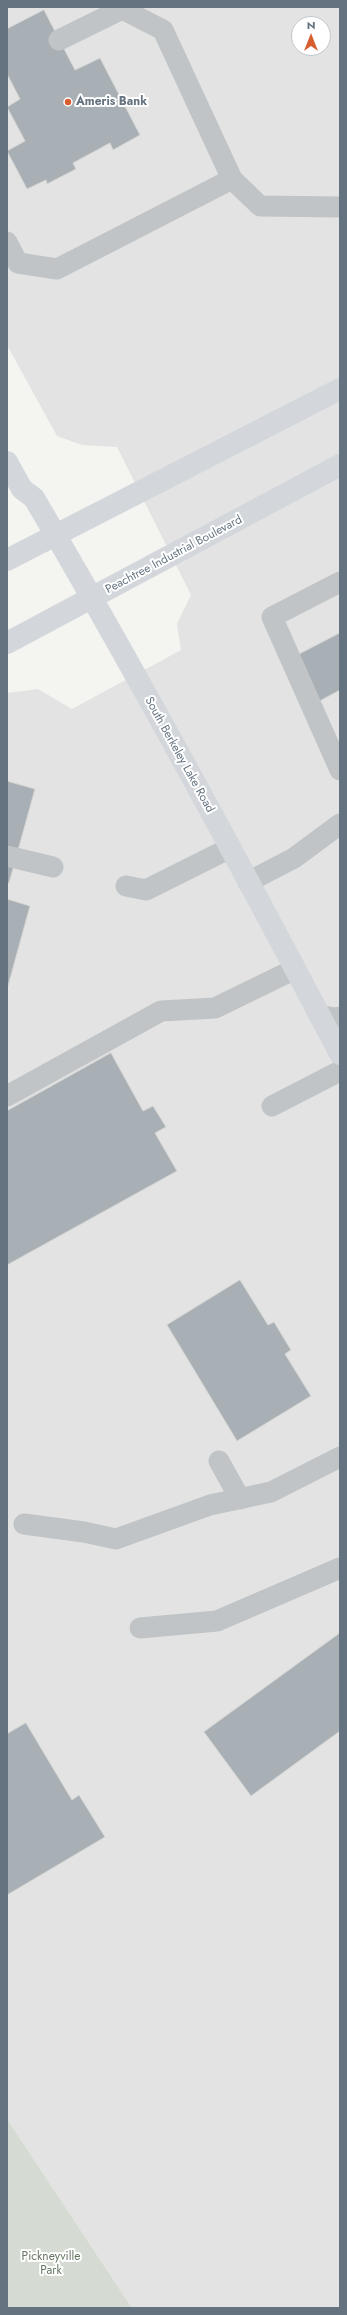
<!DOCTYPE html>
<html>
<head>
<meta charset="utf-8">
<style>
  body { margin:0 }
  #map { position:relative; width:347px; height:2315px; overflow:hidden; background:#f4f4f1; font-family:Jost,sans-serif }
  canvas { display:block }
  .frame { position:absolute; inset:0; border:8px solid #657380; pointer-events:none }
  .north { position:absolute; left:291px; top:16px; width:40px; height:40px; box-sizing:border-box; background:#fff; border:1px solid #c1c7cc; border-radius:50%; rotate:0deg; font-size:11px; font-weight:700; line-height:16px; text-align:center; color:#657380 }
  .north::after { content:''; display:block; margin:auto; width:14px; height:18px; background:#d75e2e; clip-path:polygon(50% 0,100% 100%,50% 72%,0 100%) }
</style>
</head>
<body>
<div id="map">
<canvas width="347" height="2315"></canvas>
<div class="frame"></div>
<div class="north">N</div>
</div>
<script>
const c = document.querySelector('canvas').getContext('2d');
c.lineJoin = 'round';
function paint(path, color) {
  c.fillStyle = color;
  c.fill(path, 'evenodd');
}
function stroke(path, color, width, dash) {
  c.strokeStyle = color;
  c.lineWidth = width;
  c.lineCap = dash ? 'butt' : 'round';
  c.setLineDash(dash || []);
  c.stroke(path);
}
function label(font, color, halo, rows, align = 'center') {
  c.font = font + ' Jost,sans-serif';
  c.lineWidth = 4;
  c.setLineDash([]);
  c.textBaseline = 'middle';
  c.strokeStyle = halo;
  c.fillStyle = color;
  for (const [text, x, y, turn = 0] of rows) {
    c.save();
    c.translate(x, y);
    c.rotate((+turn || 0) * Math.PI / 180);
    c.textAlign = isNaN(turn) ? turn : align;
    if (halo) c.strokeText(text, 0, 0);
    c.fillText(text, 0, 0);
    c.restore();
  }
}
paint(new Path2D(`
  M 7,7 L 340,7 L 340,2308 L 132,2308 L 7,2119 L 7,693 L 38,689 L 72,709 L 181,650 L 177,624 L 191,595 L 117,447 L 82,445 L 57,436 L 7,345 ZM 299,24 L 323,24 L 323,48 L 299,48 Z`), '#e2e3e2');
paint(new Path2D(`
  M 7,2119 L 132,2308 L 7,2308 Z`), '#d5dbd2');
const building = new Path2D(`
  M 44,10 L 75,70 L 100,58 L 140,135 L 113,150 L 110,143 L 73,163 L 76,169 L 47,184 L 46,180 L 27,189 L 7,151 L 25,141 L 7,107 L 20,99 L 7,74 L 7,29 Z
  M 340,633 L 340,690 L 316,703 L 292,658 Z
  M 7,781 L 35,789 L 9,883 L 7,883 Z
  M 7,899 L 30,906 L 8,986 L 7,986 Z
  M 111,1053 L 143,1111 L 153,1106 L 166,1127 L 155,1133 L 177,1171 L 7,1265 L 7,1111 Z
  M 240,1280 L 268,1325 L 274,1322 L 291,1350 L 285,1354 L 311,1396 L 237,1441 L 167,1325 Z
  M 340,1633 L 340,1731 L 251,1796 L 204,1732 Z
  M 26,1723 L 72,1800 L 79,1795 L 105,1837 L 7,1895 L 7,1734 Z`);
paint(building, '#a9b0b5');
stroke(building, '#d5d6d3', 1);
stroke(new Path2D(`
  M 59,40 L 122,9 L 163,30 L 232,179
  M 7,242 L 18,263 L 57,269 L 232,179 L 260,206 L 340,207
  M 340,582 L 272,617 L 340,770
  M 7,856 L 53,867
  M 248,882 L 294,858 L 340,824
  M 126,886 L 146,890 L 230,848
  M 319,1015 L 334,1018 L 340,1017
  M 7,1096 L 161,1011 L 215,1008 L 295,969
  M 272,1106 L 340,1071
  M 219,1461 L 240,1499
  M 24,1524 L 84,1532 L 116,1539 L 210,1505 L 271,1492 L 340,1457
  M 140,1628 L 217,1621 L 340,1568`), '#c0c4c7', 21);
stroke(new Path2D(`
  M 7,462 L 22,489 L 34,498 C 141,680 242,867 340,1054`), '#d3d7db', 22);
stroke(new Path2D(`
  M 7,560 L 340,389
  M 7,643 L 340,465`), '#d3d7db', 22);
for (const [x, y, r, color] of [
  [68,102,4,"#d75e2e"]
]) {
  const dot = new Path2D();
  dot.arc(x, y, r, 0, 2 * Math.PI);
  c.fillStyle = color;
  c.fill(dot);
  stroke(dot, '#fff', 1.5);
}
label('bold 12px', '#657380', '#fff', [
  ["Ameris Bank",76,102]
], 'left');
label('12px', '#657380', '#fff', [
  ["Peachtree Industrial Boulevard",174,555,-28],
  ["South Berkeley Lake Road",179,755,61]
]);
label('12px', '#677764', '#fff', [
  ["Pickneyville",51,2257],
  ["Park",51,2271]
]);
</script>
</body>
</html>
